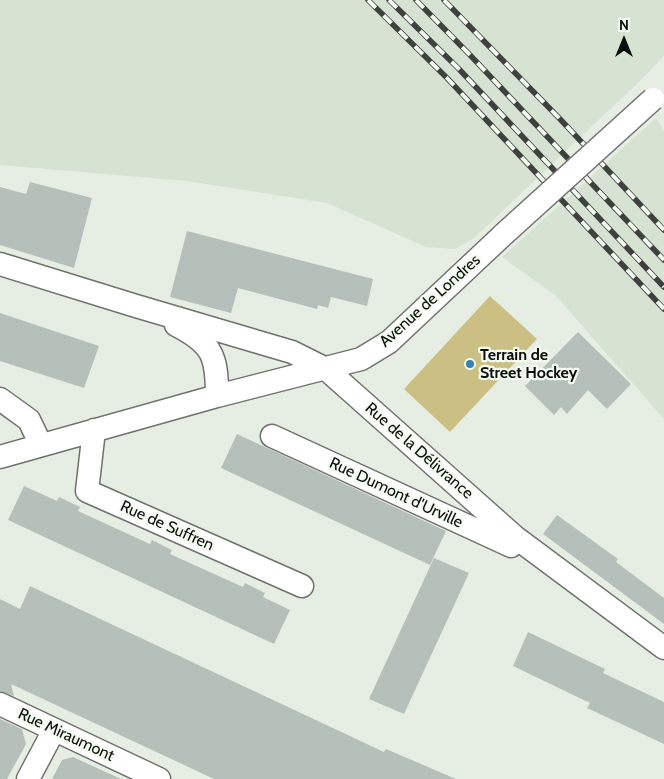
<!DOCTYPE html>
<html>
<head>
<meta charset="utf-8">
<style>
  body { margin:0 }
  #map { position:relative; width:664px; height:779px; overflow:hidden; background:#e6eee4; font-family:Cabin,sans-serif }
  canvas { display:block }
  .north { position:absolute; left:599px; top:15px; width:50px; height:50px; -webkit-text-stroke:4px #f3fbf1; paint-order:stroke; rotate:0deg; font-size:14px; font-weight:700; line-height:20px; text-align:center; color:#0d0f0c }
  .north::after { content:''; display:block; margin:auto; width:18px; height:22px; background:#0d0f0c; clip-path:polygon(50% 0,100% 100%,50% 72%,0 100%) }
</style>
</head>
<body>
<div id="map">
<canvas width="664" height="779"></canvas>
<div class="north">N</div>
</div>
<script>
const c = document.querySelector('canvas').getContext('2d');
c.lineJoin = 'round';
function paint(path, color) {
  c.fillStyle = color;
  c.fill(path, 'evenodd');
}
function stroke(path, color, width, dash) {
  c.strokeStyle = color;
  c.lineWidth = width;
  c.lineCap = dash ? 'butt' : 'round';
  c.setLineDash(dash || []);
  c.stroke(path);
}
function label(font, color, halo, rows, align = 'center') {
  c.font = font + ' Cabin,sans-serif';
  c.lineWidth = 4.5;
  c.setLineDash([]);
  c.textBaseline = 'middle';
  c.strokeStyle = halo;
  c.fillStyle = color;
  for (const [text, x, y, turn = 0] of rows) {
    c.save();
    c.translate(x, y);
    c.rotate((+turn || 0) * Math.PI / 180);
    c.textAlign = isNaN(turn) ? turn : align;
    if (halo) c.strokeText(text, 0, 0);
    c.fillText(text, 0, 0);
    c.restore();
  }
}
paint(new Path2D(`
  M 0,0 L 664,0 L 664,56 L 642,79 L 474,238 L 455,249 L 426,247 L 327,203 L 187,181 L 0,165 Z
  M 656,118 L 664,130 L 664,419 L 556,296 L 502,257 Z`), '#d6e3d3');
paint(new Path2D(`
  M 490,296 L 537,339 L 450,432 L 404,389 Z`), '#cbbf83');
paint(new Path2D(`
  M 30,182 L 92,198 L 74,268 L 0,245 L 0,187 L 26,194 Z
  M 187,231 L 373,279 L 367,306 L 331,297 L 328,308 L 318,305 L 317,309 L 238,288 L 231,313 L 170,297 Z
  M 0,313 L 99,346 L 84,388 L 0,361 Z
  M 578,332 L 631,384 L 607,409 L 588,390 L 567,414 L 561,407 L 554,415 L 525,386 Z
  M 237,434 L 446,531 L 430,565 L 221,468 Z
  M 24,486 L 57,501 L 59,497 L 80,507 L 78,511 L 150,544 L 152,540 L 172,550 L 170,554 L 243,587 L 245,583 L 265,593 L 263,597 L 290,610 L 274,644 L 8,520 Z
  M 557,515 L 618,559 L 616,562 L 664,598 L 664,624 L 543,534 Z
  M 434,558 L 469,573 L 404,714 L 369,699 Z
  M 30,586 L 384,752 L 386,749 L 456,779 L 214,779 L 11,684 L 14,696 L 0,691 L 0,599 L 20,609 Z
  M 528,632 L 605,669 L 603,673 L 664,702 L 664,744 L 587,708 L 590,703 L 513,666 Z
  M 0,719 L 22,729 L 26,744 L 7,779 L 0,779 Z
  M 73,757 L 121,779 L 52,779 L 62,760 Z`), '#b5c0ba');
const street = new Path2D(`
  M 0,264 L 136,306 L 292,352 L 326,369 L 515,537 L 664,648
  M 176,325 C 213,344 217,356 217,396
  M 0,399 L 29,420 L 41,445
  M 94,430 L 87,491 L 302,586
  M 272,436 L 511,546 L 515,538
  M 0,457 L 217,396 L 361,359 L 389,342 L 504,234
  M 0,704 L 159,779
  M 28,779 L 54,730`);
stroke(street, '#6d736b', 25);
stroke(street, '#fff', 22);
const rail = new Path2D(`
  M 368,0 L 447,78 L 664,309
  M 389,0 L 458,68 L 664,287
  M 416,0 L 470,55 L 664,260
  M 444,0 L 560,119 L 664,230`);
stroke(rail, '#3e413d', 5.5);
stroke(rail, '#f3fbf1', 4, [11]);
const streetBridge = new Path2D(`
  M 504,234 L 653,99`);
stroke(streetBridge, '#6d736b', 25, []);
stroke(streetBridge, '#fff', 22);
for (const [x, y, r, color] of [
  [470,364,5,"#377fb4"]
]) {
  const dot = new Path2D();
  dot.arc(x, y, r, 0, 2 * Math.PI);
  c.fillStyle = color;
  c.fill(dot);
  stroke(dot, '#f3fbf1', 2);
}
label('16px', '#0d0f0c', '#f3fbf1', [
  ["Avenue de Londres",430,301,-42],
  ["Rue de la Délivrance",419,451,41],
  ["Rue Dumont d'Urville",396,493,25],
  ["Rue de Suffren",167,526,24],
  ["Rue Miraumont",66,735,25]
]);
label('bold 16px', '#0d0f0c', '#f3fbf1', [
  ["Terrain de",480,355],
  ["Street Hockey",480,373]
], 'left');
</script>
</body>
</html>
